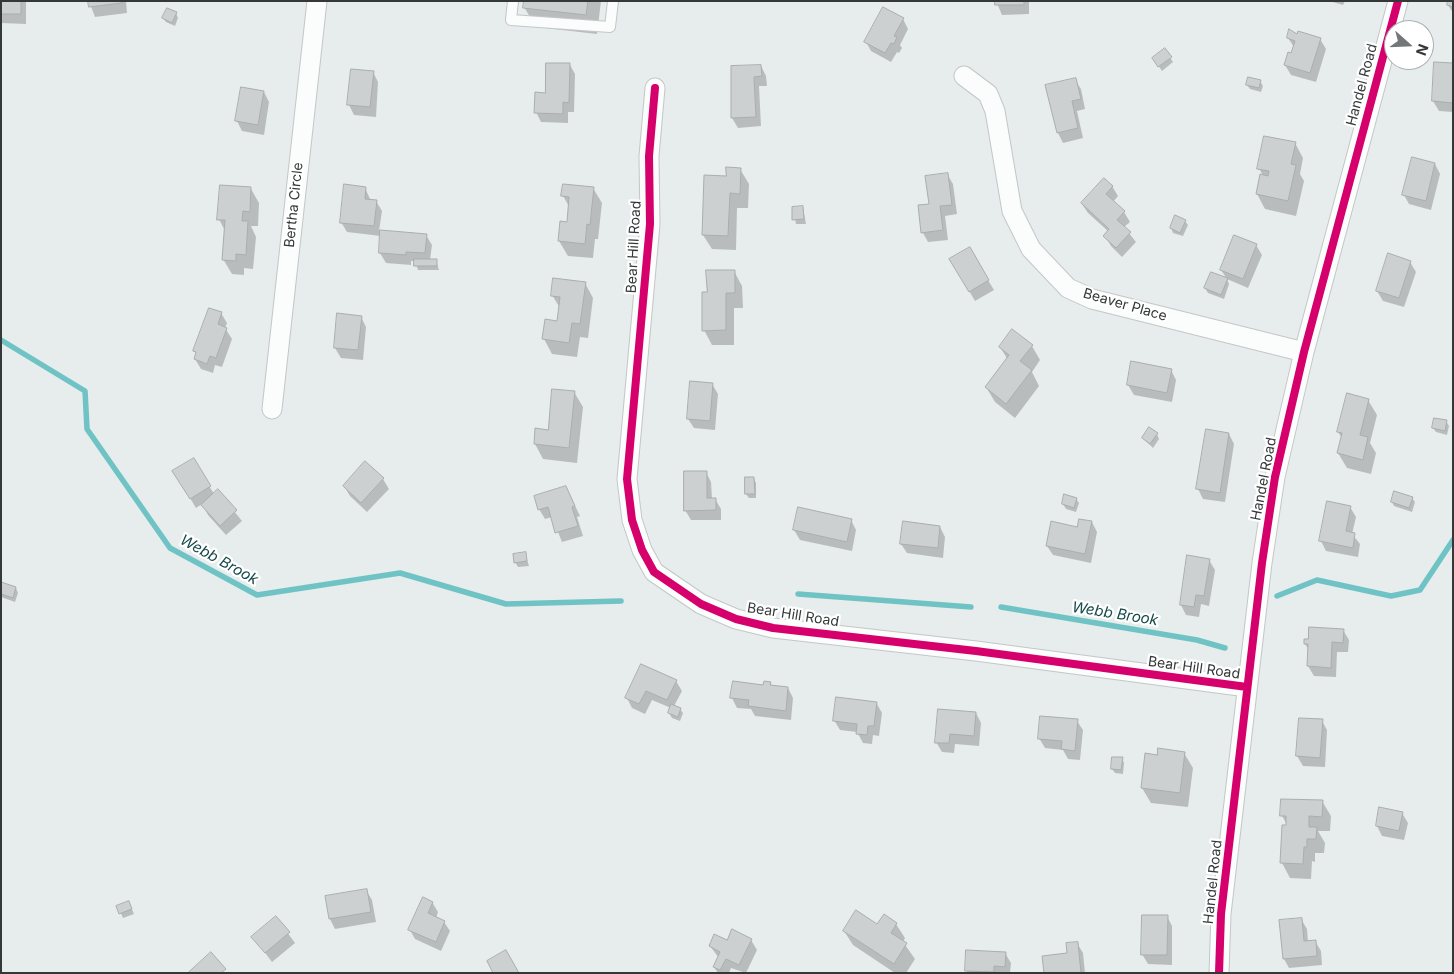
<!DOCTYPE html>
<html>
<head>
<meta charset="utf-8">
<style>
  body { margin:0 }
  #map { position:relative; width:1454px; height:974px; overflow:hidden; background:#e7ecec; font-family:Inter,sans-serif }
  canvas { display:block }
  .frame { position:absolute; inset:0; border:2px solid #353838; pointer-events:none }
  .north { position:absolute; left:1384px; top:20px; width:50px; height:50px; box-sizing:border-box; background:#fff; border:1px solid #aeafaf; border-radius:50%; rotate:110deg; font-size:14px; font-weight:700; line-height:20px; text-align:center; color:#353838 }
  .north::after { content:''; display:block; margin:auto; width:18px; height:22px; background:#737777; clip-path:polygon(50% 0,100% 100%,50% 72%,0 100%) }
</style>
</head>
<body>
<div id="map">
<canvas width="1454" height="974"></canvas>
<div class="frame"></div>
<div class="north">N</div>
</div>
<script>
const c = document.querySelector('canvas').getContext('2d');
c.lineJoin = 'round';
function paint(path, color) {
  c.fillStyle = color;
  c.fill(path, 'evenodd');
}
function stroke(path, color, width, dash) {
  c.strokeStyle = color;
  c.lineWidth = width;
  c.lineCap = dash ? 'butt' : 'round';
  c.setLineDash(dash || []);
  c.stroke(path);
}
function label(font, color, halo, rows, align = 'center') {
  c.font = font + ' Inter,sans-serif';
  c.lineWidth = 4.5;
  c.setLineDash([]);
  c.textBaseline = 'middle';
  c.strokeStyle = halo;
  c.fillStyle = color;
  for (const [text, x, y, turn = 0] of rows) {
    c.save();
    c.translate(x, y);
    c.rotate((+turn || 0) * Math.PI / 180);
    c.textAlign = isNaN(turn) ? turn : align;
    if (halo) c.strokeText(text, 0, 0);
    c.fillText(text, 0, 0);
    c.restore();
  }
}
paint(new Path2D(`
  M 1,1 L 26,1 L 26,24 L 1,23 Z
  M 89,1 L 126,1 L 127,13 L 95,17 Z
  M 525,1 L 601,1 L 597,34 L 536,27 L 524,7 Z
  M 996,1 L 1029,1 L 1029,14 L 1002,15 Z
  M 1329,1 L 1345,1 L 1343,5 Z
  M 1453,1 L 1453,13 L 1448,5 Z
  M 176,13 L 178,18 L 175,26 L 166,22 L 163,18 Z
  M 903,19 L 908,29 L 900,45 L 902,48 L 899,53 L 897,52 L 891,62 L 871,51 L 866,42 Z
  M 1290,30 L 1295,34 L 1320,39 L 1326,49 L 1316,82 L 1291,75 L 1285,65 L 1292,55 L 1294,47 L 1288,38 Z
  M 1165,50 L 1173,62 L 1162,71 L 1156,62 Z
  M 1435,63 L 1453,64 L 1453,112 L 1439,111 L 1433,101 Z
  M 570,65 L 575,74 L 574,112 L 568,112 L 568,123 L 541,122 L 536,112 L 546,94 Z
  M 761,66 L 766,76 L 767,86 L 759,86 L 761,126 L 738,128 L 732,118 L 732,68 Z
  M 373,72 L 378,82 L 376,117 L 354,115 L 349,105 Z
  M 1075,80 L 1081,89 L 1085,109 L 1077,111 L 1083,138 L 1063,143 L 1058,133 L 1047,86 Z
  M 1260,81 L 1263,86 L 1261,92 L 1250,89 L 1247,85 Z
  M 264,92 L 269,102 L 264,135 L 242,131 L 237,121 Z
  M 1295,143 L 1303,158 L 1300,174 L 1304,181 L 1296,216 L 1265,209 L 1257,194 L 1263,176 L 1259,168 Z
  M 1435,164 L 1440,174 L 1431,210 L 1409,204 L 1404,195 Z
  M 740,169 L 749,184 L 748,208 L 737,208 L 736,250 L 712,249 L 703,235 L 727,177 Z
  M 947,174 L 953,184 L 957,214 L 945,216 L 948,240 L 928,242 L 923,233 L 930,205 Z
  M 1112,186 L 1118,196 L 1113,202 L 1124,212 L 1130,222 L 1124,227 L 1136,242 L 1122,257 L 1111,246 L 1105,236 L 1109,232 L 1088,213 L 1082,204 Z
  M 365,188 L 371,201 L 376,201 L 382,211 L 379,231 L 426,235 L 432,245 L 430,260 L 436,260 L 439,270 L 418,270 L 415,261 L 411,261 L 411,265 L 386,263 L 380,253 L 381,236 L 347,232 L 341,222 Z
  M 593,188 L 602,203 L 598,239 L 595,239 L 593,258 L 568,256 L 559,241 L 568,223 L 570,208 L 563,196 Z
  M 251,189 L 259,203 L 258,226 L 251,226 L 256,237 L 253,269 L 244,268 L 244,275 L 232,274 L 223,259 L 225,231 L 219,219 Z
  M 793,208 L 803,208 L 806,224 L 796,224 Z
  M 1185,221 L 1188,225 L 1183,236 L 1173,233 L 1171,228 Z
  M 1256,245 L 1262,255 L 1248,288 L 1227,279 L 1221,270 Z
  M 969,249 L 994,290 L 975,301 L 951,260 Z
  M 1410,262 L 1416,272 L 1404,307 L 1383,301 L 1377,291 Z
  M 734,271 L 742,286 L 743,308 L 734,308 L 734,345 L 712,345 L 704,330 L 708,293 Z
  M 1227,279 L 1229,284 L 1224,299 L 1208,293 L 1205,288 Z
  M 585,283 L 593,298 L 588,338 L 580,337 L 577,357 L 552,354 L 544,339 L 558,322 L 560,308 L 552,295 Z
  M 221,313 L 227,323 L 225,328 L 232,339 L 222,367 L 215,365 L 213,373 L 201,369 L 195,359 L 197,355 L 195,351 Z
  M 361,317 L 366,327 L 363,360 L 341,358 L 335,348 Z
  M 1032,346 L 1040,360 L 1032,372 L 1039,386 L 1015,418 L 995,402 L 986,387 L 1008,360 L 1000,347 Z
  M 1171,370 L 1176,380 L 1172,402 L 1134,395 L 1128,385 Z
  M 712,384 L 718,394 L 715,430 L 694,428 L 688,419 Z
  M 574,392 L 583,407 L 577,463 L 543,459 L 535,444 L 536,430 L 549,431 Z
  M 1368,400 L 1377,415 L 1370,443 L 1376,453 L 1371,474 L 1347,468 L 1338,453 L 1342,438 L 1338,432 Z
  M 1446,421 L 1449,426 L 1447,435 L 1436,432 L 1433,428 Z
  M 1157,434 L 1159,439 L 1153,448 L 1143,438 Z
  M 1229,434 L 1234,444 L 1225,502 L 1203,499 L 1198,489 Z
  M 193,460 L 214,494 L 218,491 L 242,521 L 226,535 L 208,515 L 202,504 L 196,508 L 174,471 Z
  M 366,463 L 383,479 L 389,489 L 367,512 L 350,496 L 344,486 Z
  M 706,472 L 711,482 L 712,499 L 715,499 L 721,509 L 721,520 L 691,520 L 685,510 Z
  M 753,478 L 756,483 L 756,498 L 749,498 L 746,494 Z
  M 566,487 L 580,516 L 577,517 L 583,536 L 562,542 L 552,517 L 545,519 L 539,509 Z
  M 1412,498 L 1415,502 L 1412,512 L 1394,506 L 1392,502 Z
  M 1076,499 L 1079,503 L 1076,512 L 1066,509 L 1063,504 Z
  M 1350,507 L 1356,517 L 1352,534 L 1360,544 L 1358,557 L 1326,551 L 1321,541 Z
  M 851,520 L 856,530 L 852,551 L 800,540 L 794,530 Z
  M 1092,522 L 1097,532 L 1091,563 L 1053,555 L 1047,546 Z
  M 940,527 L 945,537 L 943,558 L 907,553 L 901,544 Z
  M 525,553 L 529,566 L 518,567 L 515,562 Z
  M 1209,560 L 1215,570 L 1209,606 L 1201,604 L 1199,617 L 1186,615 L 1181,605 Z
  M 1,583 L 16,588 L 18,593 L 15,602 L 1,597 Z
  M 1343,630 L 1349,640 L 1348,652 L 1337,652 L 1336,677 L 1314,676 L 1308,666 L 1309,650 L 1305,644 Z
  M 642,665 L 676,681 L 682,691 L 674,706 L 680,709 L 683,713 L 680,721 L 672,718 L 669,713 L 671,708 L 652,700 L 645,714 L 632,708 L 627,698 Z
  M 770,683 L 772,686 L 788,688 L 793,698 L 791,720 L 755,716 L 751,709 L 737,708 L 732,698 Z
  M 877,704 L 882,713 L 879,736 L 873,735 L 872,744 L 863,743 L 857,732 L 840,730 L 834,720 Z
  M 976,713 L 981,723 L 979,746 L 955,744 L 954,753 L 942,752 L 936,742 Z
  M 1077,721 L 1083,730 L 1080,760 L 1068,759 L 1063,750 L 1045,748 L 1039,738 Z
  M 1322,721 L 1327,730 L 1325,767 L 1303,766 L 1297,756 Z
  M 1184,753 L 1193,768 L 1188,807 L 1151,803 L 1142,788 L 1158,756 Z
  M 1122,758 L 1124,763 L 1123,774 L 1115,773 L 1112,769 Z
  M 1322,801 L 1331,816 L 1330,831 L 1318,831 L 1325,843 L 1324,853 L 1315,853 L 1315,862 L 1312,861 L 1311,879 L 1290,878 L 1282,863 L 1283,826 L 1288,826 L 1282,816 Z
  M 1402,813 L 1408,823 L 1404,840 L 1382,836 L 1377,826 Z
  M 366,890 L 372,900 L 376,922 L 335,929 L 330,919 L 326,897 Z
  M 432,902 L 438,912 L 436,918 L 444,922 L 450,931 L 441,951 L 415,939 L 410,930 Z
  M 118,907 L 131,907 L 134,914 L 123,918 Z
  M 1167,916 L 1172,926 L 1172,965 L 1148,964 L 1142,954 Z
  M 276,917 L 295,943 L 272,962 L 253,937 Z
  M 1301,919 L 1307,929 L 1308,942 L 1315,941 L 1321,951 L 1322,965 L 1289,968 L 1284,959 Z
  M 896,924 L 905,938 L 903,942 L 915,959 L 906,973 L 895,973 L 853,945 L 844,931 Z
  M 751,940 L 757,950 L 746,973 L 731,968 L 729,973 L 718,973 L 714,967 L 719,958 L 710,946 L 728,941 Z
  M 1077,943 L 1083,953 L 1085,973 L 1045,973 L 1069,955 Z
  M 1005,953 L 1011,963 L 1010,973 L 968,973 L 967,971 Z`), '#0003');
stroke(new Path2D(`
  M 1,340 L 85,391 L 87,429 L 170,548 L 257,595 L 400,573 L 506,604 L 621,601
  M 798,594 L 971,607
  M 1277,596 L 1317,580 L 1391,596 L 1420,590 L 1453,540
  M 1001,607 L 1197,640 L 1225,648`), '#70c3c4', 5.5);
const building = new Path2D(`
  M 1,1 L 21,1 L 21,14 L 1,14 Z
  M 88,1 L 122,1 L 122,3 L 89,7 Z
  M 524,1 L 588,1 L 586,15 L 523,8 Z
  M 995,1 L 1024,1 L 1024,5 L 995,5 Z
  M 1448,1 L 1453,1 L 1453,7 L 1447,5 Z
  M 883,7 L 904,18 L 894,36 L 897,37 L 894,44 L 891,43 L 885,53 L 864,42 Z
  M 167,8 L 177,12 L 172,23 L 162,18 Z
  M 1289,29 L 1297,34 L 1298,31 L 1321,38 L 1310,73 L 1284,65 L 1288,52 L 1291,53 L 1295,41 L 1287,38 Z
  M 1165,48 L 1172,57 L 1158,67 L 1152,58 Z
  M 1434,62 L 1453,63 L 1453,103 L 1432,101 Z
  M 546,63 L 570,63 L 569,103 L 563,102 L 563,114 L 534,113 L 535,92 L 545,93 Z
  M 761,65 L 762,76 L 754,77 L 756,117 L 731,118 L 731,66 Z
  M 351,69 L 374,71 L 370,107 L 347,105 Z
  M 1248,77 L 1261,80 L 1259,88 L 1246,85 Z
  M 1076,78 L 1081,99 L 1072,101 L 1078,128 L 1057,133 L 1045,85 Z
  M 241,87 L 264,91 L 258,125 L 235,121 Z
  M 1264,136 L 1296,142 L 1291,164 L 1296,165 L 1288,201 L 1256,194 L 1260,174 L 1268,176 L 1269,171 L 1257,169 Z
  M 1412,157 L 1435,163 L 1426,201 L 1402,195 Z
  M 726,167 L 741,168 L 740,194 L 730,193 L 728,236 L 702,235 L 704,175 L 726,176 Z
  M 948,173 L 952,205 L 940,206 L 943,230 L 921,233 L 918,205 L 929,204 L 925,176 Z
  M 1104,178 L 1113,186 L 1106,194 L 1125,211 L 1117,220 L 1131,232 L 1116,248 L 1103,236 L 1109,229 L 1081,203 Z
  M 344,184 L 366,187 L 365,199 L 377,200 L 374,226 L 340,223 Z
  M 563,184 L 594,187 L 590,225 L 587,224 L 585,244 L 558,241 L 560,221 L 567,222 L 569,197 L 561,196 Z
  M 220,185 L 251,187 L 250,212 L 243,211 L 242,221 L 248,221 L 246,255 L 236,254 L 236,261 L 222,260 L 225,220 L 217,220 Z
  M 803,206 L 804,219 L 792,220 L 792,207 Z
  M 1175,215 L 1186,220 L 1180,233 L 1170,228 Z
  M 380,230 L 427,234 L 425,253 L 406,252 L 406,255 L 379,253 Z
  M 1234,235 L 1257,244 L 1243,279 L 1220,270 Z
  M 970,247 L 989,280 L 969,292 L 949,259 Z
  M 1388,253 L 1411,261 L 1399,298 L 1376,291 Z
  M 414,259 L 437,259 L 437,266 L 414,266 Z
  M 706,270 L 735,270 L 735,293 L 726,293 L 726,330 L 702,331 L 702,292 L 707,292 Z
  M 1211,272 L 1228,278 L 1221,295 L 1204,288 Z
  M 553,278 L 586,282 L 580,324 L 572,323 L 569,343 L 542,339 L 545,319 L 557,321 L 560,297 L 551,296 Z
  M 209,308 L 222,312 L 218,324 L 227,328 L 216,358 L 210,356 L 207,364 L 194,359 L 196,352 L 193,351 Z
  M 337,313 L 362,316 L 358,350 L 334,348 Z
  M 1012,329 L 1033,345 L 1020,361 L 1032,370 L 1006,404 L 985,387 L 1009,355 L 999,347 Z
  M 1131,361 L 1172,369 L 1167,393 L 1127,385 Z
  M 690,381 L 713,383 L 710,421 L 687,419 Z
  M 552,389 L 575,391 L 569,448 L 534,444 L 535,428 L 548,430 Z
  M 1347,393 L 1369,399 L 1360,435 L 1368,437 L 1363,460 L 1337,453 L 1342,433 L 1337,432 Z
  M 1434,418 L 1447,420 L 1445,431 L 1432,428 Z
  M 1149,427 L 1158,433 L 1150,444 L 1142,438 Z
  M 1206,429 L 1229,433 L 1220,493 L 1196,489 Z
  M 194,458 L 211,486 L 190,499 L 172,471 Z
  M 365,461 L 384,478 L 361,503 L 343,486 Z
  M 684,471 L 707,471 L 707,498 L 716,498 L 716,510 L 684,511 Z
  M 745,477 L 754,477 L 755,494 L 745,494 Z
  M 566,486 L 575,506 L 572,507 L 578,526 L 555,533 L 548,507 L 538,510 L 534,496 Z
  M 218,489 L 237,510 L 220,526 L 201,505 Z
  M 1394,491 L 1413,497 L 1409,508 L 1391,502 Z
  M 1064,494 L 1077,498 L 1074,508 L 1062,504 Z
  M 1327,501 L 1351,506 L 1346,531 L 1355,533 L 1353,548 L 1319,541 Z
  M 798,507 L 852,519 L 847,542 L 793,530 Z
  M 1079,519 L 1092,521 L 1085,554 L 1046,546 L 1051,521 L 1077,527 Z
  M 903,521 L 940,526 L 938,548 L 900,544 Z
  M 526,552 L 527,561 L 514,563 L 513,554 Z
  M 1187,555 L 1210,559 L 1204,596 L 1196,595 L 1194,607 L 1180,605 Z
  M 1,582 L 16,587 L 13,598 L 1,594 Z
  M 1309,627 L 1344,629 L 1343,643 L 1332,642 L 1331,668 L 1307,666 L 1308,644 L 1304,644 L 1304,639 L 1308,639 Z
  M 641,664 L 677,680 L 667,700 L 646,691 L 639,704 L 625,698 Z
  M 733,681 L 763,685 L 764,681 L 771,682 L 770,685 L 788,687 L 786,711 L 748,706 L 749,700 L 730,698 Z
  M 836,697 L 877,702 L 874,726 L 868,726 L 867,735 L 856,734 L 857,724 L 833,721 Z
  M 671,704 L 681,708 L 678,717 L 668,713 Z
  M 938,709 L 976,712 L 974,736 L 950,734 L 949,743 L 935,743 Z
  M 1040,716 L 1078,719 L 1075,751 L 1061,749 L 1062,741 L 1038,739 Z
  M 1299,718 L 1323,719 L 1320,758 L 1296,756 Z
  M 1158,748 L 1185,752 L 1180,793 L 1141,788 L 1145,753 L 1157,755 Z
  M 1112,757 L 1123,757 L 1121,770 L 1111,769 Z
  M 1281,799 L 1323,800 L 1322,817 L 1309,816 L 1309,827 L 1317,827 L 1316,839 L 1307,839 L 1307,847 L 1304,847 L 1303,864 L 1280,863 L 1282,825 L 1286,825 L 1286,816 L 1280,816 Z
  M 1379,807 L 1403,812 L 1399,831 L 1376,826 Z
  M 367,889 L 371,912 L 329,919 L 325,896 Z
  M 423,897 L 433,902 L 428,913 L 445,921 L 436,942 L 408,930 Z
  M 129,901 L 132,909 L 119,914 L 116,906 Z
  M 856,910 L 877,924 L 884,914 L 897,923 L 891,933 L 907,943 L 894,964 L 843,931 Z
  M 1142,915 L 1168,915 L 1167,955 L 1141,955 Z
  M 276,916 L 290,932 L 265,953 L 251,937 Z
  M 1302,918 L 1304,941 L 1316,940 L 1317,956 L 1283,959 L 1279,920 Z
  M 732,929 L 752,939 L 739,965 L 726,959 L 720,970 L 713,967 L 720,952 L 709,946 L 714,934 L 727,940 Z
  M 1078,942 L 1081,973 L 1044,973 L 1042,956 L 1067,953 L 1066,943 Z
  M 506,950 L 519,973 L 493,973 L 487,961 Z
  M 966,950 L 1006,952 L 1005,967 L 994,966 L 994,972 L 965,971 Z
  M 211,952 L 226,969 L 221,973 L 188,973 Z`);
paint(building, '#ccd0d0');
stroke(building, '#a9adad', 1);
const lane = new Path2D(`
  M 513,1 L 511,20 L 610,27 L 613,1`);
const street = new Path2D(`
  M 964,76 L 988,94 L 995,111 L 1012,211 L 1031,249 L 1068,288 L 1092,299 L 1304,352
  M 655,88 L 649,156 L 650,224 L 627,479 L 632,520 L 642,550 L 654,572 L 701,604 L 736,619 L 773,628 L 976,651 L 1247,687
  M 272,409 L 317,1
  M 1219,973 L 1221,914 L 1262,563 L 1275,477 L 1304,352 L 1398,1`);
stroke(lane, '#c4c7c7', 12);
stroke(street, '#c4c7c7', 21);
stroke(lane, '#fbfcfc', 10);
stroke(street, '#fbfcfc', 19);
stroke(new Path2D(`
  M 655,88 L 649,156 L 650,224 L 627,479 L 632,520 L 642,550 L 654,572 L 701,604 L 736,619 L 773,628 L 976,651 L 1247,687
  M 1219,973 L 1221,914 L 1262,563 L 1275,477 L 1304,352 L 1398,1`), '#d6006c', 8);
label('14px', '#353838', '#fff', [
  ["Handel Road",1362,85,-75],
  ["Bertha Circle",294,205,-84],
  ["Bear Hill Road",634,247,-87],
  ["Beaver Place",1125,305,16],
  ["Handel Road",1264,479,-79],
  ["Bear Hill Road",793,615,9],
  ["Bear Hill Road",1194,668,8],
  ["Handel Road",1213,882,-84]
]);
label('italic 15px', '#174a4a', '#fff', [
  ["Webb Brook",219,560,29],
  ["Webb Brook",1115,614,9]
]);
</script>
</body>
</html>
